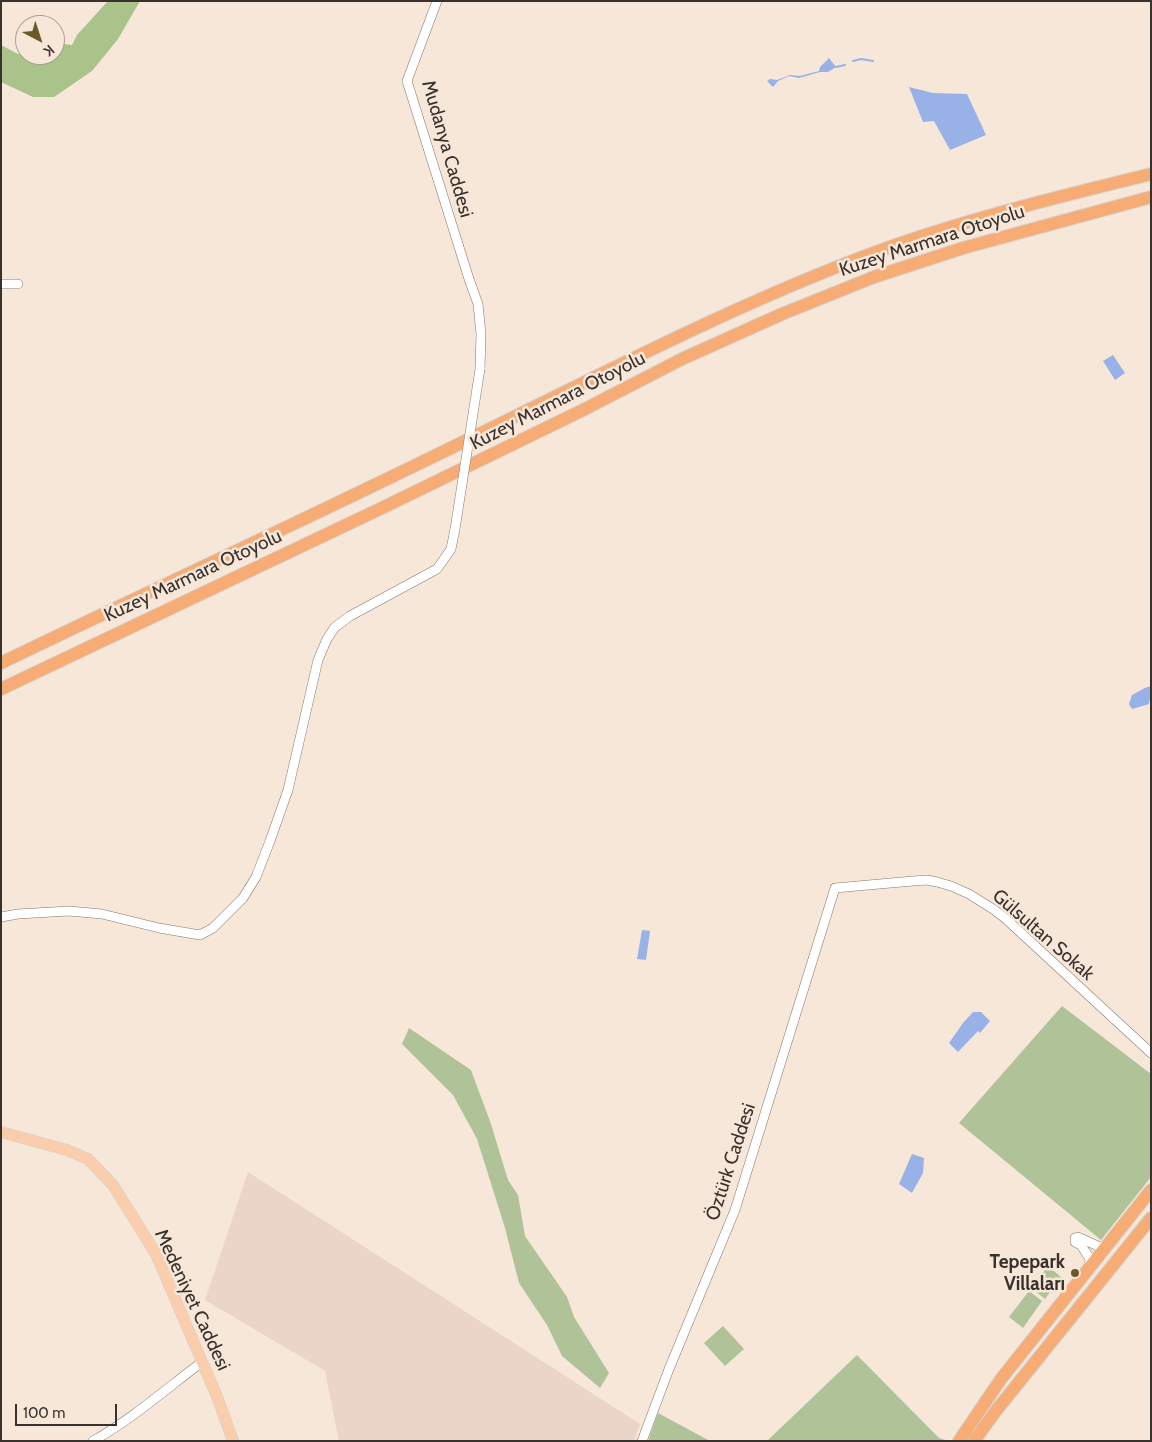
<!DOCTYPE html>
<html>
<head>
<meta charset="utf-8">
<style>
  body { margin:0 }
  #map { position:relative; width:1152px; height:1442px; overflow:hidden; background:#f7e7d9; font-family:Cabin,sans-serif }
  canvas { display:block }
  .frame { position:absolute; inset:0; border:2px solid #38312c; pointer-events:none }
  .north { position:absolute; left:15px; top:15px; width:50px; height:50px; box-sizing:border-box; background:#f7e7d9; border:1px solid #ab9e94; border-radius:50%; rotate:140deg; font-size:14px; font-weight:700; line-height:20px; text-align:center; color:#38312c }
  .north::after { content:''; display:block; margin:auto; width:18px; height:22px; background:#6b5927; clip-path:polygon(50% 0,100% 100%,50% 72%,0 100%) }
  .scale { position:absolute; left:15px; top:1404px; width:102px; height:22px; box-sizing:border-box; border:2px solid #38312c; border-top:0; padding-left:6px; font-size:15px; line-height:18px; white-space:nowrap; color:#38312c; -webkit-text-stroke:4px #f7e7d9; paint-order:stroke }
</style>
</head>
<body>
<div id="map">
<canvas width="1152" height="1442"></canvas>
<div class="frame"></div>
<div class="north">K</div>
<div class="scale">100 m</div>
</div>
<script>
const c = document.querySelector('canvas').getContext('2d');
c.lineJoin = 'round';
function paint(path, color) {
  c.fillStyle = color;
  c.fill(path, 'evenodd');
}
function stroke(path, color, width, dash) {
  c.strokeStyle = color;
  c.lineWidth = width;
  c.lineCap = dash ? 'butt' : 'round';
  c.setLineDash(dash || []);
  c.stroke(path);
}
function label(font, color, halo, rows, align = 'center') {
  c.font = font + ' Cabin,sans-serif';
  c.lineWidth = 5;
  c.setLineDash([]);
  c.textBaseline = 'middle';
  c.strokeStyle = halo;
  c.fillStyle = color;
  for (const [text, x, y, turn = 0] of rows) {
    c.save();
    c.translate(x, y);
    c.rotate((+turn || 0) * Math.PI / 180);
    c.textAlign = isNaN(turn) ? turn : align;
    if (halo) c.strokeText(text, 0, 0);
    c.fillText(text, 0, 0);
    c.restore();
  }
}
paint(new Path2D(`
  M 248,1172 L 640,1424 L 634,1441 L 339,1441 L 325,1371 L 205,1300 Z`), '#ebd5c8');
paint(new Path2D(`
  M 1062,1006 L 1151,1074 L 1151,1177 L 1101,1240 L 959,1123 Z
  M 409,1028 L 471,1070 L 491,1124 L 508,1180 L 518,1195 L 525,1236 L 567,1297 L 574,1317 L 609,1373 L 600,1388 L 562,1356 L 547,1325 L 519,1283 L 505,1228 L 477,1139 L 453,1095 L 402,1044 Z
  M 1048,1266 L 1061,1277 L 1045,1299 L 1031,1288 Z
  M 1029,1291 L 1042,1301 L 1023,1328 L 1009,1317 Z
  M 723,1326 L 744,1349 L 725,1366 L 704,1343 Z
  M 857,1355 L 939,1438 L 949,1441 L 767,1441 Z
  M 658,1413 L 710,1441 L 648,1441 Z`), '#b0c398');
paint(new Path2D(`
  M 108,1 L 140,1 L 118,39 L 92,71 L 54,97 L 33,97 L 1,82 L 1,45 L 18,54 L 25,52 L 25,55 L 55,55 L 55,43 L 72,45 L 77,35 Z`), '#aac38a');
paint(new Path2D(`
  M 829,58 L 836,67 L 828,72 L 820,72 L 799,78 L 789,76 L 778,81 L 773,87 L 767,81 L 770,79 L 777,80 L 790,75 L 800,76 L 819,71 L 820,67 Z
  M 909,87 L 933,93 L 967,94 L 986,135 L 950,150 L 934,121 L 923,122 Z
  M 1113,355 L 1125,373 L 1115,380 L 1103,361 Z
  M 1151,686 L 1151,700 L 1149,701 L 1149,704 L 1132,709 L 1129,704 L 1132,695 L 1145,688 Z
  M 642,930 L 650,931 L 646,960 L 637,959 Z
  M 973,1012 L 981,1012 L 990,1021 L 980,1033 L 978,1031 L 958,1052 L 949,1043 L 963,1023 Z
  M 912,1154 L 924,1158 L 923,1173 L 912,1193 L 899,1184 Z`), '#98b1e7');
stroke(new Path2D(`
  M 853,61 L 861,59 L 873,61
  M 836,67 L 845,65`), '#98b1e7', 2);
const minor = new Path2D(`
  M 437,1 L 407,81 L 469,279 L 478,304 L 481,334 L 480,369
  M 1,284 L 18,284
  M 1,917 L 18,914 L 69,911 L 102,914 L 159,928 L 200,935 L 213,928 L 243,898 L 256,877 L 270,841 L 288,790 L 318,660 L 327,639 L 335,627 L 350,616 L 437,569 L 451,549 L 455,529
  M 1089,1268 L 1090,1259 L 1081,1245 L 1075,1242 L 1075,1238 L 1078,1237 L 1100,1247 L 1108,1244
  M 93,1441 C 132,1419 166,1389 202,1362
  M 642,1441 L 669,1369 L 735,1210 L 835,888 L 913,881 L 927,880 L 937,882 L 951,886 L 969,894 L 993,909 L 1006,919 L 1151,1053`);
const major = new Path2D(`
  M 1,1132 L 67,1150 L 88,1159 L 113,1185 L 156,1254 L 218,1399 L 233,1441`);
const highway = new Path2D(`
  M 1,663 C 154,589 309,518 461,443 C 597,377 731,306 873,253 C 963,220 1057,197 1151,174
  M 1,689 L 384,507 L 583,410 L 682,359 L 782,314 L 874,277 L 963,248 L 1151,197
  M 959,1441 L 1001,1379 L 1151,1190
  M 974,1441 L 995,1412 L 1151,1218`);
stroke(minor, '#85776a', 10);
stroke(major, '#d3d2d1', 12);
stroke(highway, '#d3d2d1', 14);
stroke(minor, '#fff', 9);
stroke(major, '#facdac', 11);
stroke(highway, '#f6ac74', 12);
const minorBridge = new Path2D(`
  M 455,529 L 480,369`);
stroke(minorBridge, '#85776a', 10, []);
stroke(minorBridge, '#fff', 9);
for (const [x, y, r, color] of [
  [1075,1273,5,"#6b5927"]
]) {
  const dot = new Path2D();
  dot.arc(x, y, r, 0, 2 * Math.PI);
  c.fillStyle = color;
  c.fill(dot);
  stroke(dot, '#f7e7d9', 2);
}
label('19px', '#38312c', '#f7e7d9', [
  ["Mudanya Caddesi",447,149,74],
  ["Kuzey Marmara Otoyolu",932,241,-18],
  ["Kuzey Marmara Otoyolu",558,401,-27],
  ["Kuzey Marmara Otoyolu",193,576,-25],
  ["Gülsultan Sokak",1043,935,41],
  ["Öztürk Caddesi",731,1162,-72],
  ["Medeniyet Caddesi",192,1300,65]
]);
label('bold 19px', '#38312c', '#f7e7d9', [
  ["Tepepark",1065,1262],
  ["Villaları",1065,1284]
], 'right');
</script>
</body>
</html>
